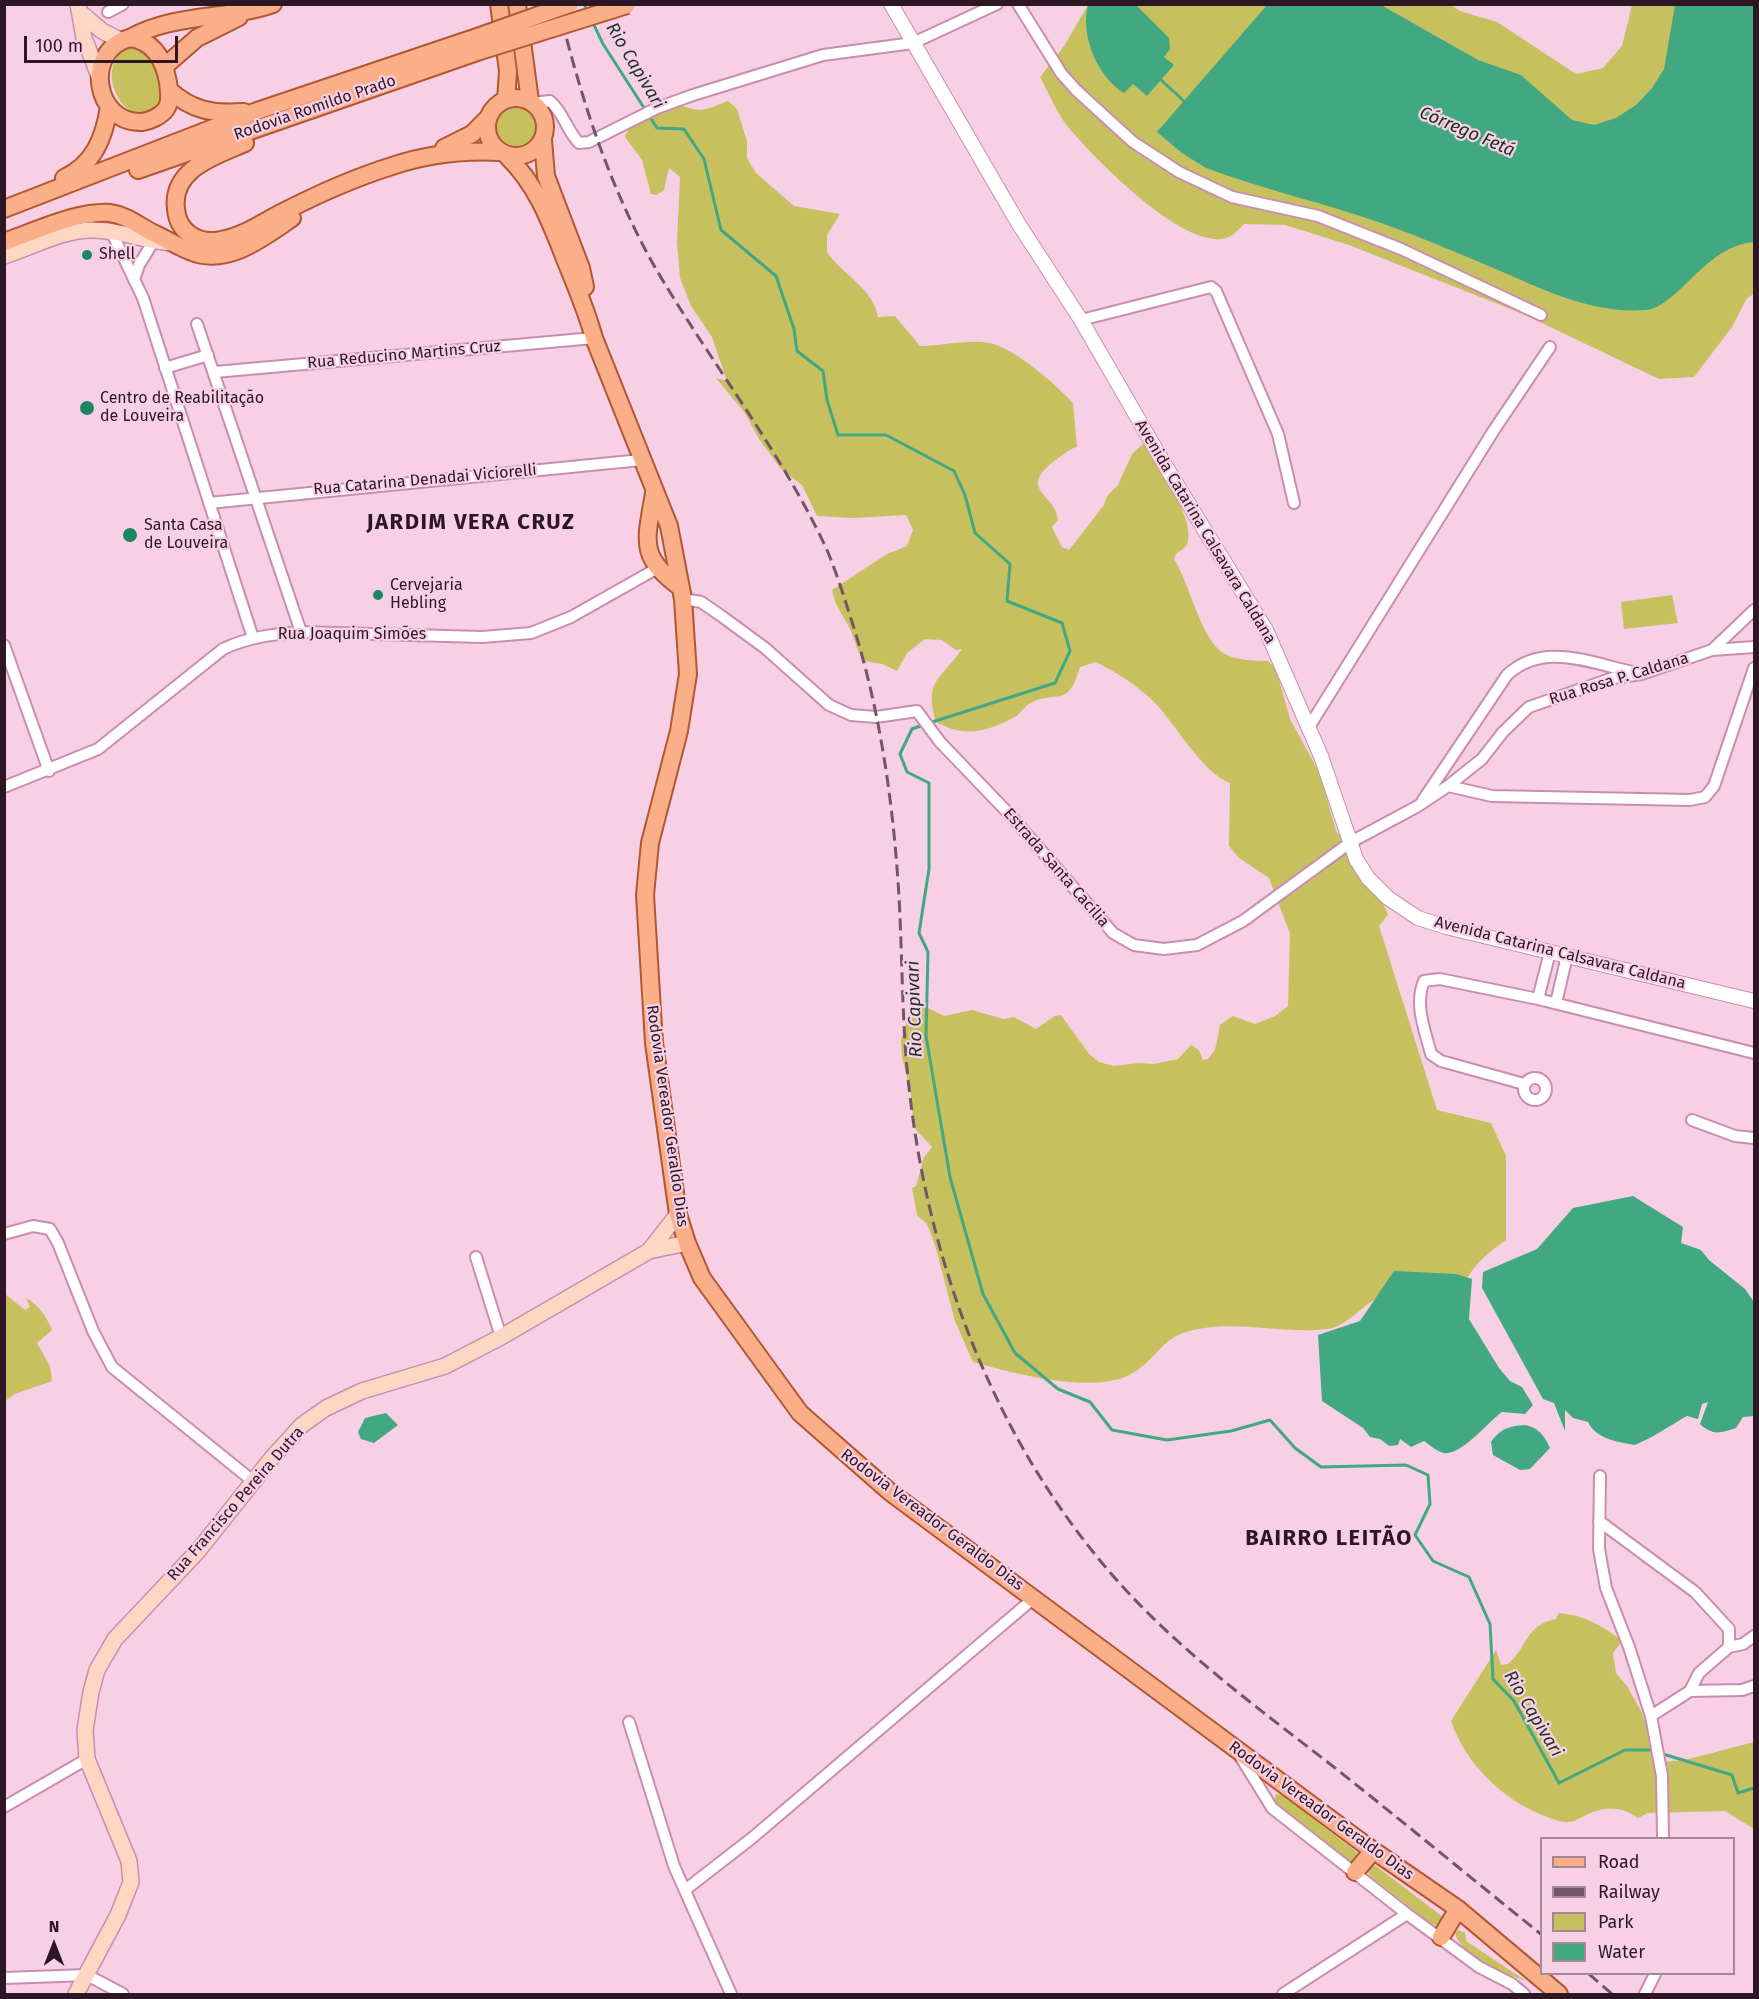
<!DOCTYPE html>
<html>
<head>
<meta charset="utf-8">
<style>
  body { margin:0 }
  #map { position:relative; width:1759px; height:1999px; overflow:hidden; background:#f7d0e5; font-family:"Fira Sans",sans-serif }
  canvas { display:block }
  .frame { position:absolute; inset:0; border:6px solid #2e1724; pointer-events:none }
  .legend { position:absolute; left:1540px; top:1837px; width:195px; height:138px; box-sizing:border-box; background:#f7d0e5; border:2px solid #a78698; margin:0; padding:8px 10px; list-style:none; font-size:18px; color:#2e1724 }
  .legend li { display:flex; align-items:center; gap:12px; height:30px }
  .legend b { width:30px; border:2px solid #a78698 }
  .north { position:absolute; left:24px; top:1915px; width:60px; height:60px; -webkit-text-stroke:4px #f7d0e5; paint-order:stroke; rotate:0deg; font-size:16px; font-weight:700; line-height:24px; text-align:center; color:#2e1724 }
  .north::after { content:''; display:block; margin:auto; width:21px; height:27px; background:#2e1724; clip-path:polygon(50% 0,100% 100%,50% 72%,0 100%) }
  .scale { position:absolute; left:24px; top:36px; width:154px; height:27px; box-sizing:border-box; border:3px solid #2e1724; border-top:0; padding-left:8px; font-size:18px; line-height:21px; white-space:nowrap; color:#2e1724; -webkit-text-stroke:4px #f7d0e5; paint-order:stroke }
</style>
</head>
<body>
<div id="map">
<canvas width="1759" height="1999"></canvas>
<div class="frame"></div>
<ul class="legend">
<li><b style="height:8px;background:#fbaf89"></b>Road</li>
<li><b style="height:8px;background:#735666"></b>Railway</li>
<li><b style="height:16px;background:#c7c05f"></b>Park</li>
<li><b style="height:16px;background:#41a881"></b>Water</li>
</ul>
<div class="north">N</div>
<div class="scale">100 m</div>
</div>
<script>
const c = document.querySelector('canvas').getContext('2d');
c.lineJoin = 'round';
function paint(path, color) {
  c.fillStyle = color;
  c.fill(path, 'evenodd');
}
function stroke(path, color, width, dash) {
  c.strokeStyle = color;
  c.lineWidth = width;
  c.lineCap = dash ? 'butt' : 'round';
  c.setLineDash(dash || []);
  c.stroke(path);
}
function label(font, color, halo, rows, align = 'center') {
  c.font = font + ' "Fira Sans",sans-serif';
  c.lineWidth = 4.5;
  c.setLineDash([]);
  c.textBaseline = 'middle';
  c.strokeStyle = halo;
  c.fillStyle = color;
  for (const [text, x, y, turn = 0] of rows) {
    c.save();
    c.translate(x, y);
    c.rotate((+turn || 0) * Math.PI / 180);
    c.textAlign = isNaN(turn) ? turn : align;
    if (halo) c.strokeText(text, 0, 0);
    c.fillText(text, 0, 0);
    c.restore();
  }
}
paint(new Path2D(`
  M 1088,5 L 1451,5 L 1460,11 L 1497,22 L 1576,74 L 1603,68 L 1622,46 L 1632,5 L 1754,5 L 1754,294 L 1747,298 L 1732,327 L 1694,377 L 1659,379 L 1523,314 L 1349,245 L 1285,225 L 1244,224 C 1238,230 1232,238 1222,239 C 1178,244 1097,161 1069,128 C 1057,114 1049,93 1040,77 L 1064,46 Z
  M 132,47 L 146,49 L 164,82 L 161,102 C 127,143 87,61 132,47 Z
  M 728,101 L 737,109 L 747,141 L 747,158 L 756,173 L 794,206 L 840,214 L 827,235 L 827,252 C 843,276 872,286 878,317 L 895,316 L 920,346 C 942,346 968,339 990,343 C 1016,349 1055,384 1073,403 L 1077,447 C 1068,449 1061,457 1053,462 C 1017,490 1057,495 1058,520 L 1052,527 L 1062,547 L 1069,550 L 1104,505 L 1107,496 L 1118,485 L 1132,454 L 1145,442 C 1157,462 1194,518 1188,541 C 1187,548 1181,550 1176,554 L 1174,559 C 1190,584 1200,637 1223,653 C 1234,660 1255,661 1268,661 L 1276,669 L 1290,719 L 1320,774 L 1336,831 L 1374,882 L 1388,915 L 1379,926 L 1437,1110 L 1491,1123 L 1506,1156 L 1506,1240 C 1486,1254 1470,1267 1462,1291 C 1448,1292 1391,1291 1381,1296 C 1364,1303 1347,1327 1327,1329 C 1287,1334 1244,1322 1204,1328 C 1160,1334 1163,1354 1133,1373 C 1095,1396 1013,1373 973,1362 L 955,1321 L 935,1245 L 927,1224 L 917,1215 L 912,1188 L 916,1186 L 924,1157 L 932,1147 L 916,1130 L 913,1122 L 911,1094 L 902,1057 L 901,1040 L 910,1011 L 915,1007 L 926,1007 L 944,1016 L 972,1010 L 1003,1019 L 1014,1017 L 1036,1029 L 1055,1016 L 1061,1015 L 1089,1054 L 1099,1062 L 1113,1066 L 1139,1063 L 1154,1064 L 1178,1059 L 1191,1045 L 1199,1050 L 1203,1060 L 1208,1059 L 1215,1050 L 1220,1025 L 1233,1016 L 1255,1024 L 1275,1016 L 1288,1006 L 1290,934 L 1269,878 L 1239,858 L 1229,846 L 1230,783 C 1201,772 1176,724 1154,702 C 1138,686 1116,672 1096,662 L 1080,667 C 1067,711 1057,688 1029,704 C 1024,707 1020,714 1015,717 C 986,732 966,738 936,722 C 924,679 941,680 962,649 L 956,650 L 942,640 L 925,639 L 907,653 L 897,671 L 882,664 L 864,661 C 857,651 855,640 850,629 C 843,615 835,606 832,590 L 887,554 L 907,546 L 913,530 L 906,515 L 853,518 L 817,516 L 802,485 L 781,469 L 759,439 L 745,413 L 716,378 L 727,381 L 712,337 L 691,306 L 680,278 L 677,242 L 680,177 L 669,168 L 664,190 L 657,195 L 651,194 L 642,160 L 625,137 C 629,121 666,104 682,106 C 688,107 693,110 700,110 C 710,109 719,104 728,101 Z
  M494 127a22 22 0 1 1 44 0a22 22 0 1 1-44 0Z
  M 1672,595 L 1678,623 L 1624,629 L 1621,602 Z
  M 5,1294 L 25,1310 L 30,1307 L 26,1298 C 39,1305 46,1316 52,1330 L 37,1343 L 50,1366 L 52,1381 L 15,1394 L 5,1401 Z
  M 1559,1613 C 1584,1615 1603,1626 1622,1641 L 1613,1653 L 1616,1673 L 1627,1686 L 1642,1713 L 1656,1756 L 1663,1762 L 1685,1760 L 1754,1742 L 1754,1829 L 1725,1811 L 1648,1813 L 1638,1818 C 1621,1806 1604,1806 1586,1815 C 1581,1817 1575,1822 1569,1822 C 1560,1823 1551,1818 1542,1815 C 1501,1798 1466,1764 1451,1721 L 1496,1650 L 1501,1665 L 1508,1664 C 1528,1647 1525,1625 1556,1619 Z
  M 1276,1794 L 1282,1795 L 1358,1853 L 1360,1859 L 1351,1863 L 1274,1803 Z
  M 1372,1865 L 1376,1866 L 1443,1917 L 1444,1923 L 1440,1927 L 1430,1923 L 1370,1876 L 1368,1873 Z
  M 1458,1930 L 1465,1933 L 1466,1941 L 1526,1981 C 1506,1974 1461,1956 1455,1933 Z`), '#c7c05f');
paint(new Path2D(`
  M 1088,5 L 1136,5 L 1169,38 L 1170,49 L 1164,57 L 1174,65 L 1147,96 L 1133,84 L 1124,93 C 1097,77 1080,34 1088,5 Z
  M 1267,5 L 1381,5 L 1478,60 L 1521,75 L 1572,120 L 1594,125 L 1616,118 L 1636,105 L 1652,88 L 1664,69 L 1675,5 L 1754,5 L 1754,242 C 1704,246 1678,308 1645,310 C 1593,314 1544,290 1498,270 C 1460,254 1423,238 1384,224 C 1325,203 1264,190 1206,168 L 1182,153 L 1157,132 Z
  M 1633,1196 L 1683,1227 L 1681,1243 L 1701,1250 L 1709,1260 L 1745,1289 L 1754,1302 L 1754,1416 L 1743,1417 L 1736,1428 C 1720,1433 1713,1436 1700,1424 L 1708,1402 L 1702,1404 L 1698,1419 L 1687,1416 C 1669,1426 1654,1437 1635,1445 C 1618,1442 1596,1439 1588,1422 L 1573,1418 L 1565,1410 L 1565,1431 L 1554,1403 L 1543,1399 L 1482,1288 L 1483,1272 L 1537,1249 L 1573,1208 Z
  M 1394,1271 L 1456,1274 L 1472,1279 L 1469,1319 L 1499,1368 L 1510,1381 L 1522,1387 L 1533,1405 L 1525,1414 L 1502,1412 C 1488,1422 1461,1456 1444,1453 C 1437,1452 1430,1445 1424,1441 L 1411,1447 L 1400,1439 L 1398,1445 L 1389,1446 L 1380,1439 L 1370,1437 L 1363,1428 L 1322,1401 L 1318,1335 L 1360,1321 Z
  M 386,1413 L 398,1425 L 374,1443 L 361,1439 L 358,1432 L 365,1418 Z
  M 1525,1425 C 1539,1428 1544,1435 1550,1448 L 1530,1469 L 1520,1470 L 1493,1455 L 1491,1442 C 1500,1429 1509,1426 1525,1425 Z`), '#41a881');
stroke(new Path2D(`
  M 584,4 L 587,11
  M 593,23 L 603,44 L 657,128 L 684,129 L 704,159 L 721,230 L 776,276 L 794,329 L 797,351 L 823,371 L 827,400 L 838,435 L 886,435 L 954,471 L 965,495 L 975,533 L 1010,564 L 1007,601 L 1062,623 L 1070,651 L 1055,683 L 929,723
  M 1160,79 L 1186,103
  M 923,725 L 912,729 L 900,754 L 907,772 L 929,783 L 929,869 L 919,933 L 928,952 L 926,1036 L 950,1177 L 983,1294 L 1015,1353 L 1058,1389 L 1090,1402 L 1112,1430 L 1167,1440 L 1231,1431 L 1270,1420 L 1295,1448 L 1321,1467 L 1406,1465 L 1428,1475 L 1430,1504 L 1415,1535 L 1433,1561 L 1469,1577 L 1490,1624 L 1493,1679 L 1514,1701 L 1559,1783 L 1625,1750 L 1650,1750 L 1732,1775 L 1738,1793 L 1754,1788`), '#41a881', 3);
const minor = new Path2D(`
  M 1018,4 L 1061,73 L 1076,90 L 1133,142 L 1179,172 L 1232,197 L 1318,216 L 1401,249 L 1541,315
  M 108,12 L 123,4
  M 532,103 L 550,101 C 564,113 567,131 579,143 L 589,142 L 657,108 L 693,95 L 823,55 L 913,43 L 997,4
  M 111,231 L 143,298 L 253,638
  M 134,280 L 139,265 L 153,242
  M 1081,320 L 1211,287 L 1216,291 L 1278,434 L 1294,503
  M 197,324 L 301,632
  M 165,368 L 208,355
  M 215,372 L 594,338
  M 209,503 L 641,460
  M 683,599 L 701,602 L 720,615 L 765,648 L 829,705 L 851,715 L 876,717 L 917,711 L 940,742 L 1012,817 L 1113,933 L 1134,945 L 1164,949 L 1197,945 L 1243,921 L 1351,842 L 1418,806 L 1448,786 L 1482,759 L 1503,732 L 1529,707 L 1613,678 L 1642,674 L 1712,650 L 1754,647
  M 4,645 L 49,771
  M 1712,650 L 1754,610
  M 1309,727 L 1494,430 L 1550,347
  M 1448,786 L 1492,796 L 1690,800 L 1705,797 L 1714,786 L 1754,668
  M 4,787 L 98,749 L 223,649 C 248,637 274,634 301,632 L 482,637 L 531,633 L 571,617 L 656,569
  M 1423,800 L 1507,675 C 1543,641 1590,663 1633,672
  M 1538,999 L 1550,952
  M 1556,1003 L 1567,956
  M1524 1089a11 11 0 1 1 22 0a11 11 0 1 1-22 0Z
  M 1524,1084 L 1441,1061 L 1431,1054 C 1425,1030 1414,1005 1424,981 L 1440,979 L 1538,999 L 1754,1053
  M 1692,1120 L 1735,1136 L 1754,1138
  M 4,1234 L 33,1226 L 50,1229 L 58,1243 L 93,1331 L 112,1367 L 254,1482
  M 476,1257 L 501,1337
  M 1600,1476 L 1599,1549 L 1606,1588 L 1629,1647 L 1651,1716 L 1662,1776 L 1663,1838
  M 1599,1521 L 1695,1592 L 1729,1629 L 1729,1647
  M 1690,1691 L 1742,1690 L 1754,1686
  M 1651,1716 L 1690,1691 L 1699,1673 L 1729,1647 L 1743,1644 L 1754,1636
  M 629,1722 L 674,1866 L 731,1994
  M 1240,1756 L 1272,1808 L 1407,1914 L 1479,1967 L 1512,1984 L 1524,1994
  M 4,1807 L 87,1759
  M 685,1890 L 752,1838 L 1034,1598
  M 4,1978 L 87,1975 L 123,1994
  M 1283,1994 L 1407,1914
  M 1645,1994 L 1655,1974`);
const tertiary = new Path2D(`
  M 891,4 L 1018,223 L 1081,320 L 1166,467 L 1266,630 L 1321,756 L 1356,859 L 1368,878 L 1388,898 L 1418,918 L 1446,927 L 1754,1001`);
const secondary = new Path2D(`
  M 78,4 L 84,38 L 99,76
  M 81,13 L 102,31 L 120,40
  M 4,256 C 33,247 64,229 94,230 C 121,230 146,242 173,243
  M 649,1251 L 678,1214
  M 76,1994 L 118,1915 L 131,1882 L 129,1861 L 87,1759 L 85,1730 L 91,1692 L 97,1670 L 115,1639 L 198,1551 L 272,1458 L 302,1425 L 326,1408 L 362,1391 L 445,1366 L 501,1337 L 649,1251 L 687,1243`);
const primary = new Path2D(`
  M 499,4 L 508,71 L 506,100
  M 517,4 L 530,101
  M 130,38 C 154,41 164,60 168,82 C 169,91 171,102 166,109 C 161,116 150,121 142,122 C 94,124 83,50 130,38 Z
  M 130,38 C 173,13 227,20 273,4
  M 165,66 L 197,38 L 239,17
  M 169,90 C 193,111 212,114 244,112
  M487 127a29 29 0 1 1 58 0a29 29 0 1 1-58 0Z
  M 543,140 L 546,176 L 581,268 L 585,287
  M 245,143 C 215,156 171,169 176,209 C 177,220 181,229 191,235 C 199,241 211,242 221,240 C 244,236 263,222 283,212 C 318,194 354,178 392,166 C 428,154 462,150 500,152
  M 444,148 L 472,134 L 487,119
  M 507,156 C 538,186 551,224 567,264 C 577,289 587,312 594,338 L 669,526 L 683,599 L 688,674 L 679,731 L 650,843 L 645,895 L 654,1043 L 678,1214 L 687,1243 L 702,1278 L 800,1413 L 890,1492 L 1364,1844 L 1458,1909 L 1559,1994
  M 138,170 L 480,51
  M 64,178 C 94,164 104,138 109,107
  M 4,209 L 257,111 L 480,36
  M 4,242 C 36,231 76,211 110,213 C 126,215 138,225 151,232 C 165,238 178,247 192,252 C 228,266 264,237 292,218
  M 654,493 C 646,542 638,556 681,588
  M 1355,1872 L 1373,1851
  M 1441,1937 L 1458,1909`);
stroke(minor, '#ca8daf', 14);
stroke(tertiary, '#ca8daf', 16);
stroke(secondary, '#ca8daf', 18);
stroke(primary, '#b15733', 20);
stroke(minor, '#fff', 10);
stroke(tertiary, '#fff', 14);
stroke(secondary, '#fdd7c4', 15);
stroke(primary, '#fbaf89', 16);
stroke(new Path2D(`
  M 558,4 C 580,96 609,187 656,269 C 711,363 781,451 827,550 C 837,574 845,600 853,625 C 879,707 892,795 898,881 C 903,953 901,1025 910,1096 C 931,1275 1001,1453 1123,1587 C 1184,1654 1259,1709 1330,1764 C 1401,1820 1471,1878 1542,1935
  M 1589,1974 L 1612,1994`), '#735666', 3, [12, 6]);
const primaryBridge = new Path2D(`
  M 480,36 L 570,4
  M 480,51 L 627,5`);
stroke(primaryBridge, '#b15733', 20, []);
stroke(primaryBridge, '#fbaf89', 16);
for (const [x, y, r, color] of [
  [87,255,6,"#1c8562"],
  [87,408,8,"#1c8562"],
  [130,535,8,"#1c8562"],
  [378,595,6,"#1c8562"]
]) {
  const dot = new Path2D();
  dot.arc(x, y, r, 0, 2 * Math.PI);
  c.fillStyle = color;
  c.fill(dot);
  stroke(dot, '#f7d0e5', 2);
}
label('16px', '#2e1724', '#f7d0e5', [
  ["Rodovia Romildo Prado",315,108,-19],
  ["Rua Reducino Martins Cruz",404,355,-5],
  ["Rua Catarina Denadai Viciorelli",425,480,-5],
  ["Avenida Catarina Calsavara Caldana",1205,532,59],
  ["Rua Joaquim Simões",352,635],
  ["Rua Rosa P. Caldana",1619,679,-17],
  ["Estrada Santa Cacília",1056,868,49],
  ["Avenida Catarina Calsavara Caldana",1560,953,14],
  ["Rodovia Vereador Geraldo Dias",667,1116,82],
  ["Rua Francisco Pereira Dutra",236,1504,-49],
  ["Rodovia Vereador Geraldo Dias",932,1520,37],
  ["Rodovia Vereador Geraldo Dias",1321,1811,36]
]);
label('16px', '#2e1724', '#f7d0e5', [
  ["Shell",99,255],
  ["Centro de Reabilitação",100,399],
  ["de Louveira",100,417],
  ["Santa Casa",144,526],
  ["de Louveira",144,544],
  ["Cervejaria",390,586],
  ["Hebling",390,604]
], 'left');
label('italic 18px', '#1a3127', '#f7d0e5', [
  ["Rio Capivari",635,66,59],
  ["Córrego Fetá",1467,132,23],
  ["Rio Capivari",915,1009,-92],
  ["Rio Capivari",1533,1714,59]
]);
c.letterSpacing = '1.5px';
label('bold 22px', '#2e1724', '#f7d0e5', [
  ["JARDIM VERA CRUZ",471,523],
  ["BAIRRO LEITÃO",1329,1539]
]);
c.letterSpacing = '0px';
</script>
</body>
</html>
